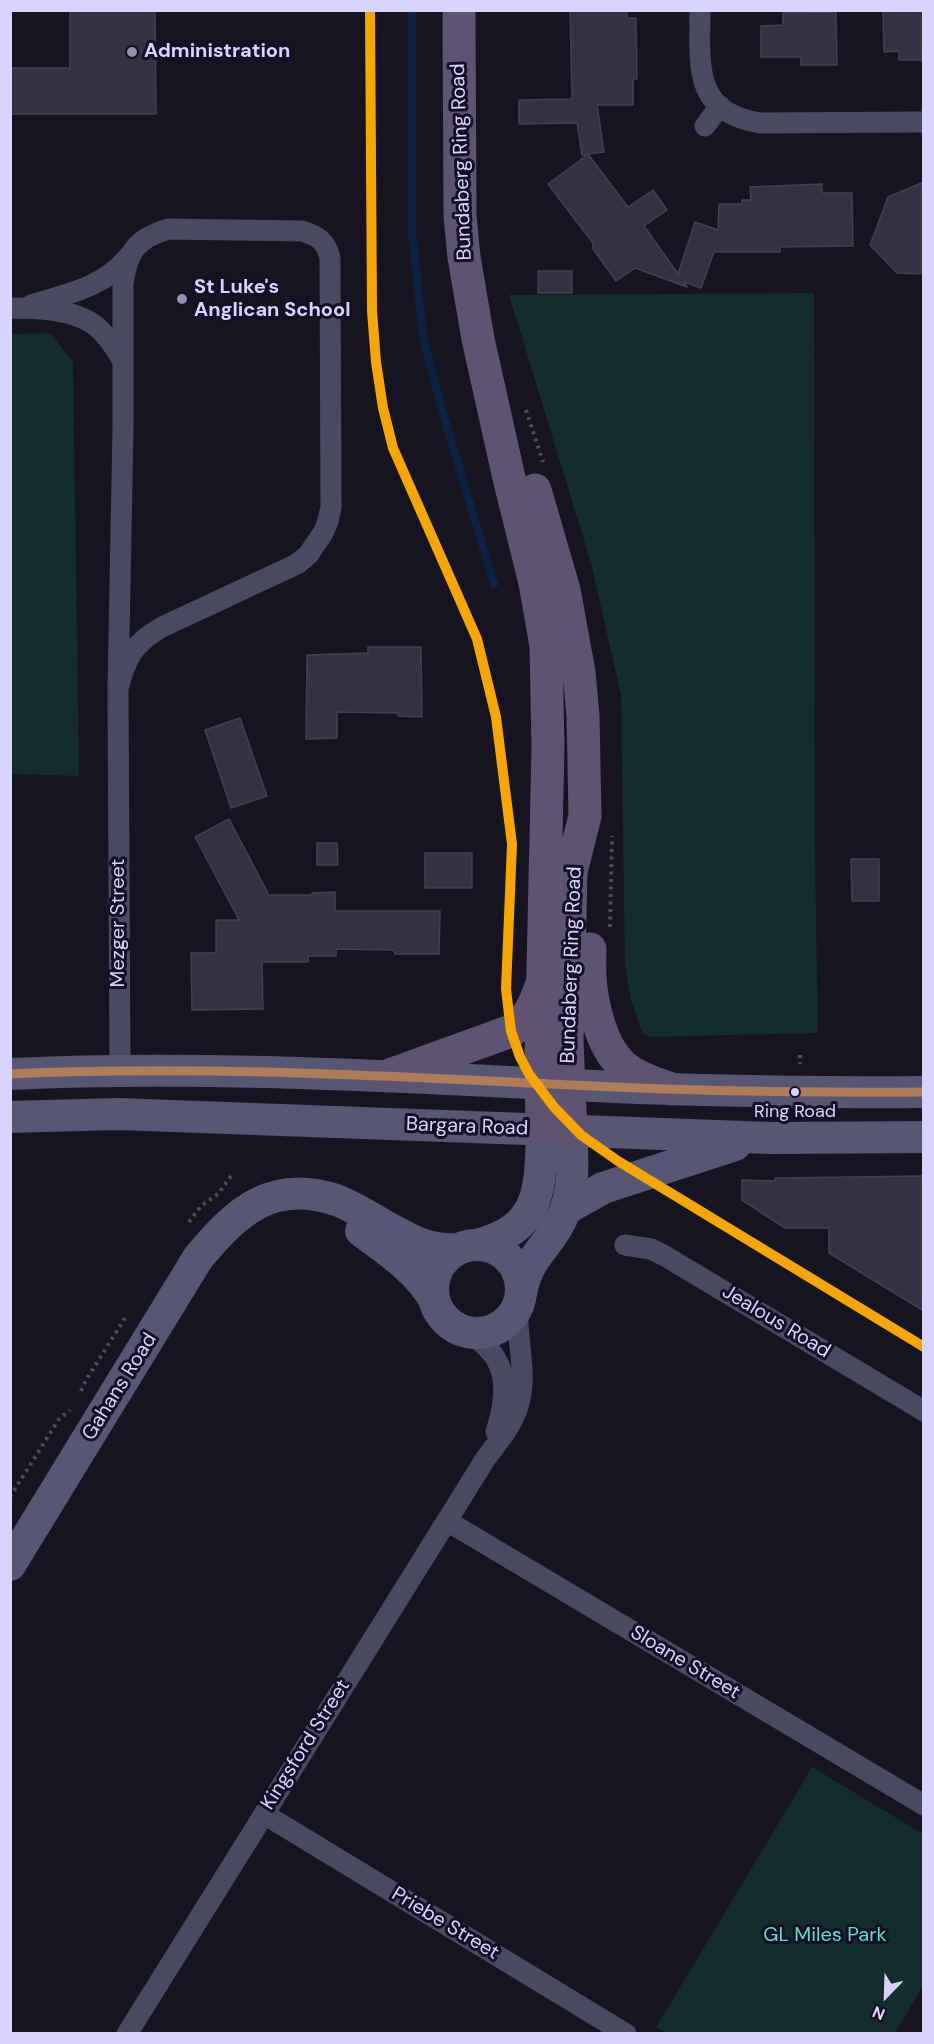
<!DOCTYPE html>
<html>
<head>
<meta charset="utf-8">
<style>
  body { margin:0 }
  #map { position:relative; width:934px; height:2044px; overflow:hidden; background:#161421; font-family:"DM Sans",sans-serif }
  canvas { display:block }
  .frame { position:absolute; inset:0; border:12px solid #d9d4ff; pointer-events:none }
  .north { position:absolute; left:856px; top:1966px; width:60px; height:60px; -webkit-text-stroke:4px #130f26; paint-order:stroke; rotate:203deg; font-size:16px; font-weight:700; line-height:24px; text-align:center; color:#d9d4ff }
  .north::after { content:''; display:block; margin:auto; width:21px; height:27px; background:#d9d4ff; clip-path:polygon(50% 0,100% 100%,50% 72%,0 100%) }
</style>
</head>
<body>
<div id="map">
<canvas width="934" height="2044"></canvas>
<div class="frame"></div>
<div class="north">N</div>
</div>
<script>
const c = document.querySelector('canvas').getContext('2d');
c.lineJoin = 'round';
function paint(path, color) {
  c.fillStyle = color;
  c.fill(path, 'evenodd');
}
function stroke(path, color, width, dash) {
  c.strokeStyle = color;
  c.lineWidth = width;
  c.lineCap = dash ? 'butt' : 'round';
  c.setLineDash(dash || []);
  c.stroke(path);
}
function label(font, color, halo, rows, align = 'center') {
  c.font = font + ' "DM Sans",sans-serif';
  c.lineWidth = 6;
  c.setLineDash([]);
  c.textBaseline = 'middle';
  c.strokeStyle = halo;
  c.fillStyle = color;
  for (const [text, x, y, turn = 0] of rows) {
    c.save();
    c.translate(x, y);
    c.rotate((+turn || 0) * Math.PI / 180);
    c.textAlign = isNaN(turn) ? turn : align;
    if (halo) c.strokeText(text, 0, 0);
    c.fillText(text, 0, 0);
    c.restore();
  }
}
paint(new Path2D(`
  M 814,293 L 815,858 L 818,1033 L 650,1037 L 643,1034 L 631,1000 L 625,966 L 621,695 L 591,563 L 509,295 Z
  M 50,333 L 73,362 L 79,776 L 11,774 L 11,334 Z
  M 812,1767 L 923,1834 L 923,1986 L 895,2033 L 668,2033 L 656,2027 Z`), '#132c2d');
stroke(new Path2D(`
  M 412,10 L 412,232 L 423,337 L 440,403 L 494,584`), '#0d2144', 8);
const building = new Path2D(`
  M 70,10 L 155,10 L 156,114 L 10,114 L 10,68 L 70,68 Z
  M 570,10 L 627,10 L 627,18 L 636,18 L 637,79 L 633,79 L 633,105 L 597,105 L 604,152 L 588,154 L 628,207 L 653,190 L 667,210 L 644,226 L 678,274 L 695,222 L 718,230 L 719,204 L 742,204 L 742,200 L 751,200 L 750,187 L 822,184 L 822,193 L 852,193 L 853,246 L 780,247 L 780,252 L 714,252 L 701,288 L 684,282 L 687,287 L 635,268 L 616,281 L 593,249 L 593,243 L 548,184 L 587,155 L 582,155 L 577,123 L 519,124 L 519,100 L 572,99 Z
  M 883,10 L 924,10 L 924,60 L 899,60 L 899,51 L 884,52 Z
  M 836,12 L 837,65 L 801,65 L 801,57 L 761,57 L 761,26 L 783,25 L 783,13 Z
  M 924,182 L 924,274 L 897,273 L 870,245 L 888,197 Z
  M 538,271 L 572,271 L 572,293 L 538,293 Z
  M 368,647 L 421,647 L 422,717 L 398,716 L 398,713 L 337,712 L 337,738 L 306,739 L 307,655 L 368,653 Z
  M 240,718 L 267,796 L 231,808 L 205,730 Z
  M 229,819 L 269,895 L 312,895 L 312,893 L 335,892 L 335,911 L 440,911 L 439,954 L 395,954 L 394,950 L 336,949 L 336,956 L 308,956 L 308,962 L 262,962 L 263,1009 L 192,1010 L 191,953 L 216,953 L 216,920 L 239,920 L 195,837 Z
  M 317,843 L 337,843 L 338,865 L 317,865 Z
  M 425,853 L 472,853 L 472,888 L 425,888 Z
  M 851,859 L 879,859 L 879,901 L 852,901 Z
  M 924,1176 L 924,1311 L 829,1253 L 829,1228 L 785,1228 L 742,1200 L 742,1180 L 775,1181 L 775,1178 Z`);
paint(building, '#343243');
stroke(building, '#433f54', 1.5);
stroke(new Path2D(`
  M 526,410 L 543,462
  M 610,927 L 612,836
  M 800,1055 L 800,1064
  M 189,1222 L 201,1206 L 218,1194 L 231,1176
  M 81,1391 L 86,1380 L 125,1318
  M 10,1497 L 59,1419 L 70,1410`), '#44505f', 4, [3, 4.5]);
stroke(new Path2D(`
  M 700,10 C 700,65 692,112 760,123 L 924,122
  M 705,126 L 720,106
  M 31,305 C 66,294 105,287 128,257
  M 10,308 C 36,308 72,309 93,324 C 106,333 115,348 123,361
  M 118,689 C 126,657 133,644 162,627 L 297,564 L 308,555 L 323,533 L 328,521 L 331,507 L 330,258 C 326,241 318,236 302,231 L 168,229 C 136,239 128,251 123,283 L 123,428 L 118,689 L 120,1070
  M 625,1245 L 651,1249 L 665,1256 L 924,1411
  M 469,1332 C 479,1340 490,1348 496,1359 C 509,1380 503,1410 496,1432
  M 447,1521 L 924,1805
  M 264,1814 L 626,2034
  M 127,2034 L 486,1458 C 498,1442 512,1426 518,1406 C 529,1374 515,1337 518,1304`), '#4a4962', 21);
stroke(new Path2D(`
  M 10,1074 C 197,1065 384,1076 570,1085 C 688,1091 806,1093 924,1092
  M 10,1117 L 118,1114 L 771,1138 L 924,1137
  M 566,1209 L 603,1188 L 735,1145
  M 361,1231 C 388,1251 417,1270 434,1299
  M433 1289a44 44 0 1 1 88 0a44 44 0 1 1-88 0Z
  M 476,1245 C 543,1229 540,1187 542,1130
  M 521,1294 C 527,1257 546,1250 561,1220 C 575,1193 573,1161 571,1132
  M 10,1565 L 198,1258 C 237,1211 272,1179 336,1200 C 353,1206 369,1217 385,1226 C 411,1240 427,1251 458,1249`), '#575674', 32);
stroke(new Path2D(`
  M 459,10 L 460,216 L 464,257 L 478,339 L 509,478 L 535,583 L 546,646 L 548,747 L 541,1057 L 542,1130
  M 535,490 L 564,590 L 579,672 L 583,716 L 585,816 L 571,872 L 567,1042 L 571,1132
  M 590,949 C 589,977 590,991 597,1018 C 610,1064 627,1075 672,1089
  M 387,1076 L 511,1031 C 528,1020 535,1004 541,986`), '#5e5373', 33);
stroke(new Path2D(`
  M 10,1074 C 197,1065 384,1076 570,1085 C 688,1091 806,1093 924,1092`), '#b07c57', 9);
stroke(new Path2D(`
  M 370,10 L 372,311 L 376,362 L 383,408 L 393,448 L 477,639 L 496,717 L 512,844 L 506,989 L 511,1031 L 520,1057 L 529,1074 L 554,1107 L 581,1135 L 618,1161 L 924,1347`), '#f7a600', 10);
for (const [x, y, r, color] of [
  [132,52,6,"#9591b1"],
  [182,299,6,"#9591b1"],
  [795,1092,5,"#d9d4ff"]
]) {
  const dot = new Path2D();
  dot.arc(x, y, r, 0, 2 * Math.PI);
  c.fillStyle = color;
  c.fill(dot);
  stroke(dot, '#130f26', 2);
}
label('18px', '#d9d4ff', '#130f26', [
  ["Ring Road",795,1112]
]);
label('bold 20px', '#d9d4ff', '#130f26', [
  ["Administration",144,52],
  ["St Luke's",194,288],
  ["Anglican School",194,311]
], 'left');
label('20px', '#d9d4ff', '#130f26', [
  ["Bundaberg Ring Road",462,162,-92],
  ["Mezger Street",119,923,-90],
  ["Bundaberg Ring Road",572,965,-88],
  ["Bargara Road",467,1127,2],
  ["Jealous Road",776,1322,31],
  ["Gahans Road",120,1387,-58],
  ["Sloane Street",685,1663,31],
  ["Kingsford Street",306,1745,-58],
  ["Priebe Street",445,1924,31]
]);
label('20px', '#5fe0c0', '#130f26', [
  ["GL Miles Park",825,1936]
]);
</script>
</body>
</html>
